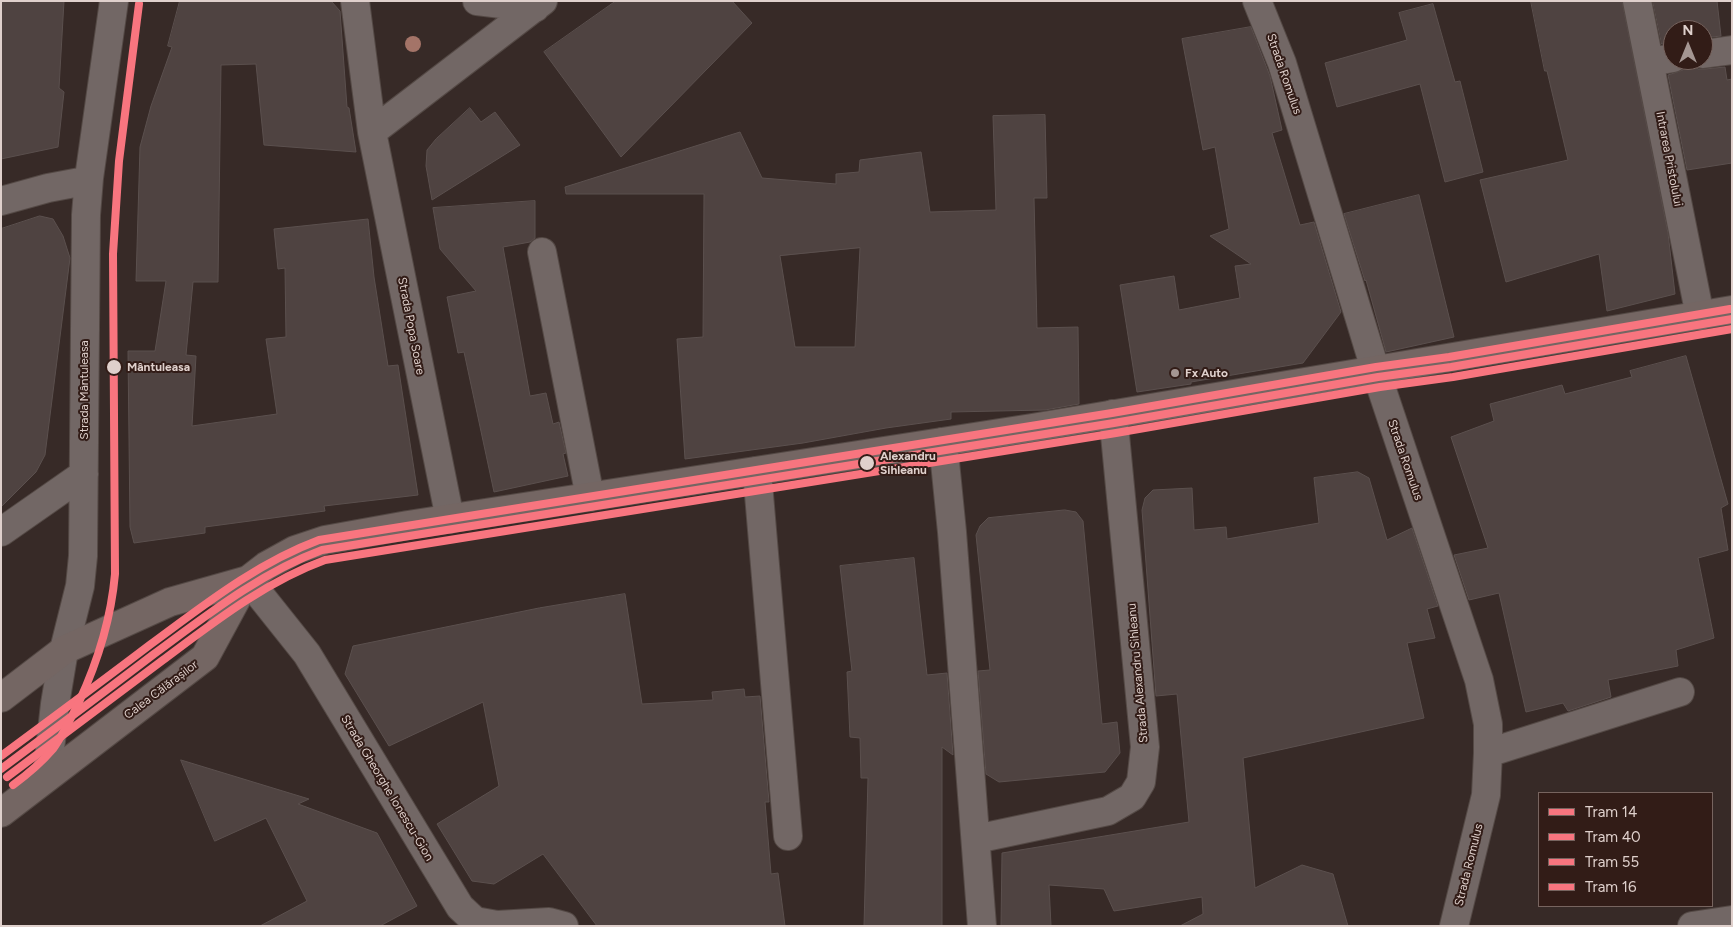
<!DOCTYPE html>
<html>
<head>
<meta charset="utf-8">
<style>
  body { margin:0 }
  #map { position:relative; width:1733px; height:927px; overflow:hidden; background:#372a27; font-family:Figtree,sans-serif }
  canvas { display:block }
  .frame { position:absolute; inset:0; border:2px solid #dfd0cc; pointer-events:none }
  .legend { position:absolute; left:1538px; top:792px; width:175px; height:115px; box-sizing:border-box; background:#321c17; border:1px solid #77645f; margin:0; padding:6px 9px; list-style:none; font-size:15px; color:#dfd0cc }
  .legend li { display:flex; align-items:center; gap:10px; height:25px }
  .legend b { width:25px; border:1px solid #77645f }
  .north { position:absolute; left:1663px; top:20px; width:50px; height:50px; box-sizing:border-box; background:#321c17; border:1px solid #77645f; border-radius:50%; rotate:0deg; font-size:14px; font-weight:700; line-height:20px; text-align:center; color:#dfd0cc }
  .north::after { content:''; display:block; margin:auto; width:18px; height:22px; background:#a49692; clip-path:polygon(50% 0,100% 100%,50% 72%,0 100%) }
</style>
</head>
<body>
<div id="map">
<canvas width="1733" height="927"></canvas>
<div class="frame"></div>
<ul class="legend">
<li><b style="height:6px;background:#f8757f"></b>Tram 14</li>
<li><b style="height:6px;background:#f8757f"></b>Tram 40</li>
<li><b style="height:6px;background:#f8757f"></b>Tram 55</li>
<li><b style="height:6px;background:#f8757f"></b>Tram 16</li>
</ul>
<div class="north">N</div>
</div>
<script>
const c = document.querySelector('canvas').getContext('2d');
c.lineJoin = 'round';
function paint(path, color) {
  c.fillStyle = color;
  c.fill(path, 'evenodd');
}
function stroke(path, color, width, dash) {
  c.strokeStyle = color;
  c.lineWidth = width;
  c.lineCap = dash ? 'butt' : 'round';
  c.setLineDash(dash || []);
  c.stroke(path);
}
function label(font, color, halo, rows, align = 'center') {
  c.font = font + ' Figtree,sans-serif';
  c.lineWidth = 4;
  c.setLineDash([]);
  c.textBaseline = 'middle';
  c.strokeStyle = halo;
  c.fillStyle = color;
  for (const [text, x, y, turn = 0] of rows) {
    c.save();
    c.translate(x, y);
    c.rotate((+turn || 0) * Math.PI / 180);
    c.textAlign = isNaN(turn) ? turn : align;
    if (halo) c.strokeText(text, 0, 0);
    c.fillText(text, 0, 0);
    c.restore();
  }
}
const building = new Path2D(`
  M 1,1 L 64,1 L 59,88 L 64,92 L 58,147 L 1,159 Z
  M 180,1 L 331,1 L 340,11 L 347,107 L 349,108 L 356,152 L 264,145 L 256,64 L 221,65 L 218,282 L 193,282 L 186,355 L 196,356 L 192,426 L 277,414 L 266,339 L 286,337 L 285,268 L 278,269 L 274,229 L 368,219 L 374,277 L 388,366 L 398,365 L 418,495 L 324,506 L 325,511 L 205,527 L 205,533 L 134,543 L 130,527 L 128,351 L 155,351 L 166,281 L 136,281 L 140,147 L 151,106 L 172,47 L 168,46 Z
  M 616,1 L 732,1 L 752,23 L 621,157 L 544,52 Z
  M 1531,1 L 1622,1 L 1668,233 L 1675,294 L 1607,311 L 1599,254 L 1506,282 L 1480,180 L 1568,160 L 1547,71 L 1545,71 Z
  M 1653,1 L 1717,1 L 1721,36 L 1703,38 L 1703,30 L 1673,30 L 1673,43 L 1662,44 Z
  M 1433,4 L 1455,82 L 1460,81 L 1483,172 L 1445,182 L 1420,84 L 1337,107 L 1325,63 L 1407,40 L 1399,13 Z
  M 1251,27 L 1270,76 L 1282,130 L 1272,133 L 1300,225 L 1314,222 L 1341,312 L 1303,363 L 1191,382 L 1191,384 L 1137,392 L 1120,285 L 1174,276 L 1179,310 L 1240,298 L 1235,266 L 1251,264 L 1210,236 L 1229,229 L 1215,147 L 1203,150 L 1182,39 Z
  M 1688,60 L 1698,69 L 1705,69 L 1725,67 L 1727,80 L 1732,79 L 1732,163 L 1687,170 L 1668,75 L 1683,70 L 1687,64 Z
  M 470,108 L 481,122 L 495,112 L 520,145 L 432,200 L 426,166 L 427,150 L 436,139 Z
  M 1045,115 L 1047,198 L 1034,198 L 1037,328 L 1078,327 L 1079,404 L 1045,410 L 951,412 L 951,419 L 886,428 L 803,443 L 685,459 L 677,339 L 703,337 L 704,194 L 566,194 L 565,187 L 740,132 L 762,178 L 836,184 L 836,174 L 859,172 L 860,160 L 921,152 L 930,212 L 996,210 L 993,116 ZM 860,248 L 855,347 L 795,347 L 780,256 Z
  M 1419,195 L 1454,337 L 1386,352 L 1366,280 L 1365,281 L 1344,214 Z
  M 535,201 L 535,238 L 530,242 L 503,247 L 530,396 L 546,393 L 553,424 L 559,422 L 566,453 L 563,454 L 568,476 L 494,492 L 464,352 L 458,353 L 447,297 L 476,291 L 440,249 L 433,208 Z
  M 40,216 L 53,219 L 63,236 L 70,258 L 45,455 L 36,472 L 1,507 L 1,229 Z
  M 1686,356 L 1728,504 L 1721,508 L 1728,550 L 1698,558 L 1714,638 L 1676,650 L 1678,666 L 1608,680 L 1611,697 L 1568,711 L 1563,703 L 1526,712 L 1499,593 L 1469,600 L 1454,555 L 1488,548 L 1451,437 L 1494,421 L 1490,404 L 1562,385 L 1565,394 L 1632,377 L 1630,371 Z
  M 1358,472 L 1369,478 L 1387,540 L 1412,528 L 1438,606 L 1427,609 L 1435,638 L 1407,643 L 1424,718 L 1243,758 L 1255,888 L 1302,865 L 1333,874 L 1348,926 L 1180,926 L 1203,914 L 1202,897 L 1114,911 L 1104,889 L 1049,885 L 1051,926 L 1001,926 L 1002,853 L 1189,822 L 1177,694 L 1156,696 L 1142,510 L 1145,498 L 1153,490 L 1192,488 L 1194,530 L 1226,527 L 1227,539 L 1319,523 L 1314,478 Z
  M 1065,510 L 1076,512 L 1083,521 L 1102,724 L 1117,722 L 1120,753 L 1105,772 L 999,782 L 986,774 L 978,671 L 990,670 L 976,535 L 980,526 L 988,518 Z
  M 914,558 L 927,675 L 947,673 L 953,755 L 942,747 L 942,926 L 864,926 L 868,778 L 861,778 L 860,738 L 850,737 L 847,672 L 852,671 L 840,566 Z
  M 625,594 L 642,704 L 713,700 L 712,692 L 744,689 L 745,697 L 760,696 L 769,802 L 765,802 L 771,874 L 778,873 L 785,926 L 597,926 L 543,854 L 494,884 L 472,881 L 437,824 L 499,786 L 483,702 L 389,746 L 345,674 L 353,646 L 539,608 Z
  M 181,760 L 309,799 L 298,804 L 377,833 L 417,906 L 380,926 L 260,926 L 307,901 L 266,818 L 215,841 Z`);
paint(building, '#4f4341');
stroke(building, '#5b504e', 1);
const minor = new Path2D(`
  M 355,1 L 372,132 L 450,519
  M 477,1 L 535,8
  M 1257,1 L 1282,63 L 1375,369 L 1479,680 L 1488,724 L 1488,753 L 1486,795 L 1454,926
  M 1637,1 L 1700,316
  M 1703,54 L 1732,50
  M 1650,62 L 1673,58
  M 372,132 L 543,1
  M 1,201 L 48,188 L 80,182 L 89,178
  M 542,252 L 590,497
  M 943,442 L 952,532 L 982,926
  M 757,471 L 788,836
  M 1,532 L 84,474
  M 248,580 L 307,654 L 460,907 L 475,921 L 497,925 L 549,922 L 564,926
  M 1488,753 L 1680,692
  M 47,777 L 55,704 L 64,650 L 80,586 L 83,556 L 86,215 L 89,178 L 114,1
  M 976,839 L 1108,811 L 1132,797 L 1141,782 L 1145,747 L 1113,414
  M 1692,926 L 1732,920`);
const major = new Path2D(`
  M 1,698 L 64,650 L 170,602 L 248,580
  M 1,813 L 205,657 L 238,596 L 248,580 L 266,566 L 295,550 L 325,540 L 408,525 L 1032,428 L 1732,310`);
stroke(minor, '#544945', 30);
stroke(major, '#544945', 30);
stroke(minor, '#726765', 28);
stroke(major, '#746663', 28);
stroke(new Path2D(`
  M 1,769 C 52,731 103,693 154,654 C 207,615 260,573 322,550 L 1114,423 L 1378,377 L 1451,367 L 1732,319`), '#f8757f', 8);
stroke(new Path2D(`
  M 7,777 C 59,738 111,699 163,660 C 214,622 265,582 325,560 L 1116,433 L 1380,387 L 1453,377 L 1732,329`), '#f8757f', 8);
stroke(new Path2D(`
  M 1,756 C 51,719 101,682 151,644 C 204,605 257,563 319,540 L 1112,413 L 1376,367 L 1449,357 L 1730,309`), '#f8757f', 8);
stroke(new Path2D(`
  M 13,785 C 28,774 41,763 53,749 C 63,735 71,718 79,702 C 98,661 111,619 115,574 L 113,254 L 119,161 L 139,4`), '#f8757f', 8);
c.fillStyle = '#a47468';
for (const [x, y] of [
  [413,44]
]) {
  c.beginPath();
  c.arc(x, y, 8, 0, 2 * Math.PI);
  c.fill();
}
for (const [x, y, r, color] of [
  [114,367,8,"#dfd0cc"],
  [1175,373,5,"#a49692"],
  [867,463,8,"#dfd0cc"]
]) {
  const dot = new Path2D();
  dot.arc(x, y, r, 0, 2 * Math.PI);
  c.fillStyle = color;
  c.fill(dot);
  stroke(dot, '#321c17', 2);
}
label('12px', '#dfd0cc', '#321c17', [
  ["Strada Romulus",1284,74,71],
  ["Intrarea Pristolului",1669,159,79],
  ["Strada Popa Soare",411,326,79],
  ["Strada Mântuleasa",84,390,-90],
  ["Strada Romulus",1405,460,71],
  ["Strada Alexandru Sihleanu",1138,673,-95],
  ["Calea Călărașilor",161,690,-37],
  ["Strada Gheorghe Ionescu-Gion",387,788,59],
  ["Strada Romulus",1469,865,-76]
]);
label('bold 12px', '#dfd0cc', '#321c17', [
  ["Mântuleasa",127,367],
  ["Alexandru",880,456],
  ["Sihleanu",880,470]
], 'left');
label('bold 12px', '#dfd0cc', '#321c17', [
  ["Fx Auto",1185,373]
], 'left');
</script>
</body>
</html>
